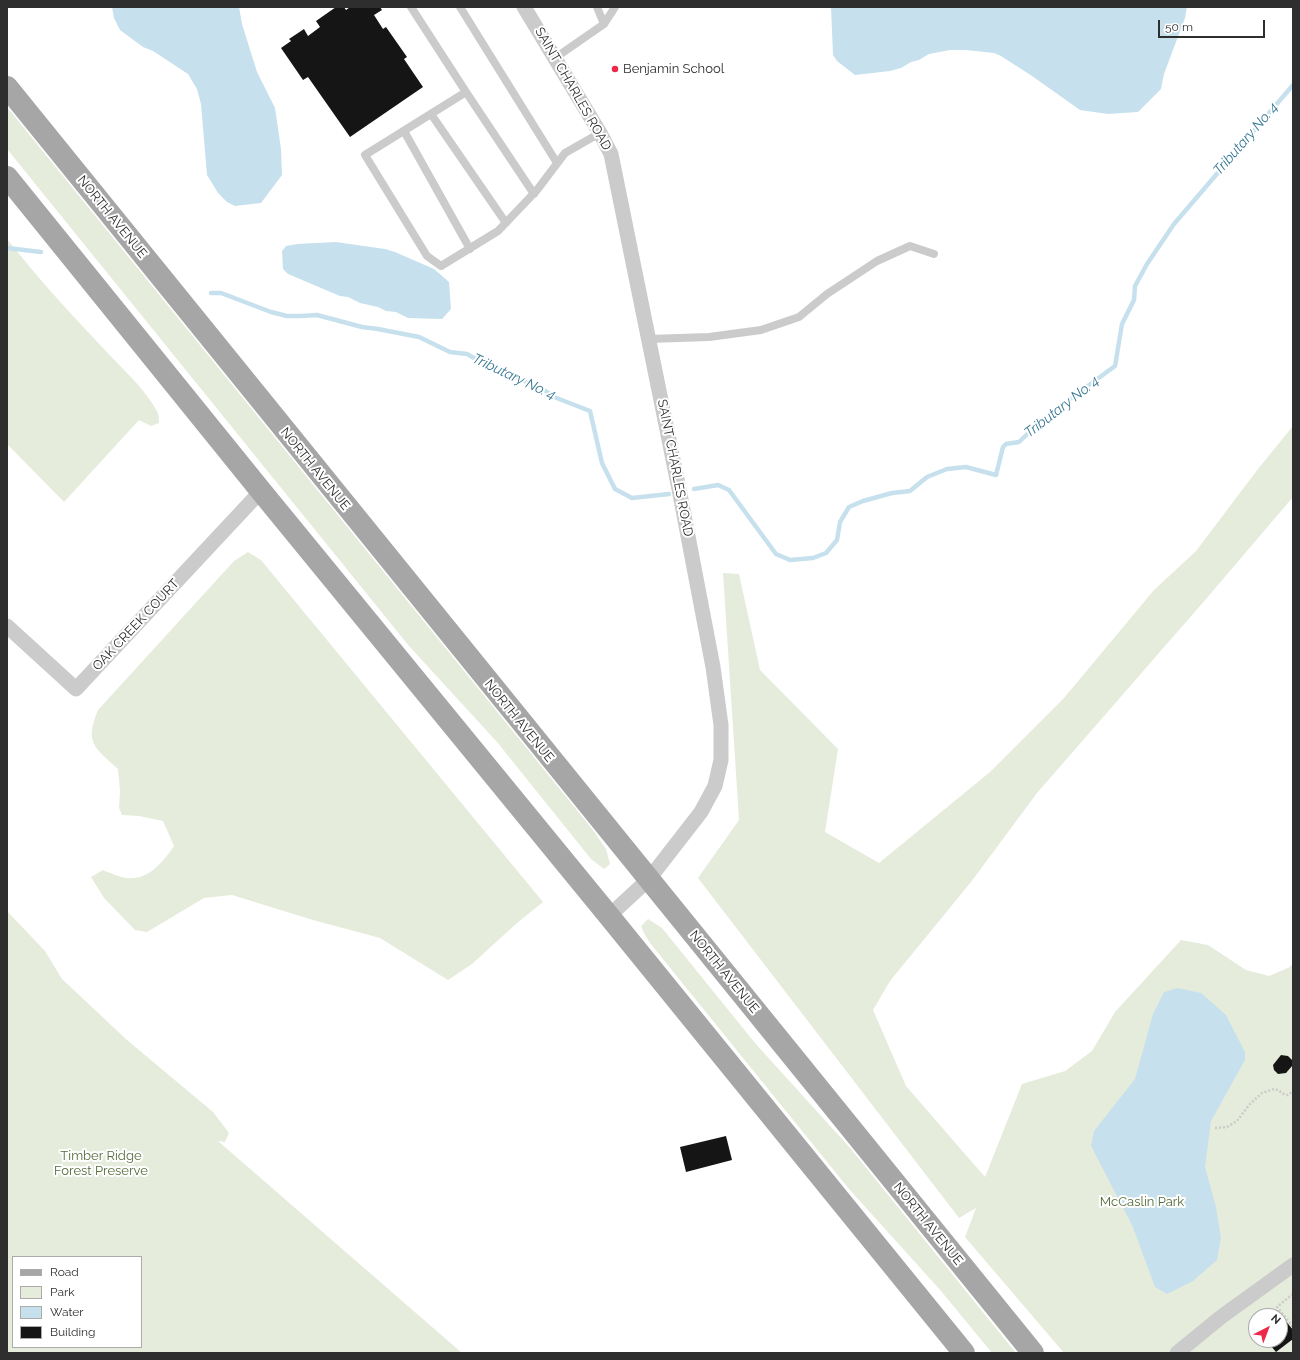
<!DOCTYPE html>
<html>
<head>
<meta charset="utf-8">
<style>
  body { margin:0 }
  #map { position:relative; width:1300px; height:1360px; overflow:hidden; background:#fff; font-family:Raleway,sans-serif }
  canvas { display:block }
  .frame { position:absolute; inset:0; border:8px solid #2e2e2e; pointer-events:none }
  .legend { position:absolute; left:12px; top:1256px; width:130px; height:92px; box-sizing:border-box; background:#fff; border:1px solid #ababab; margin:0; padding:5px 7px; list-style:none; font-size:12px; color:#2e2e2e }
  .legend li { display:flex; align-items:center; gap:8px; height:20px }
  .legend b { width:20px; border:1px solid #ababab }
  .north { position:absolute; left:1248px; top:1308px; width:40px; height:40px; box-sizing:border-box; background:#fff; border:1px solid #ababab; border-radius:50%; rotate:42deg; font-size:11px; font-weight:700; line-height:16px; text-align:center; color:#2e2e2e }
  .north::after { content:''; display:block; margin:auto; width:14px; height:18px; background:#ed2849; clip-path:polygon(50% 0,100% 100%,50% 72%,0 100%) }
  .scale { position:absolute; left:1158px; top:20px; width:107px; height:18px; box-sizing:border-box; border:2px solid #2e2e2e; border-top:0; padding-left:5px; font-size:12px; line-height:14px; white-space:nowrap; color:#2e2e2e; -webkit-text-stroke:3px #fff; paint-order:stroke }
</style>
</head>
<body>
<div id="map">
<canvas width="1300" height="1360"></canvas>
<div class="frame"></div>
<ul class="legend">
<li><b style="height:5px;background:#a6a6a6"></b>Road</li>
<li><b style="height:11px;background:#e6ecdb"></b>Park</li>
<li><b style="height:11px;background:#c6e1ed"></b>Water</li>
<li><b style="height:11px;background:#151515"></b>Building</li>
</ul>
<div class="north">N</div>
<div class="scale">50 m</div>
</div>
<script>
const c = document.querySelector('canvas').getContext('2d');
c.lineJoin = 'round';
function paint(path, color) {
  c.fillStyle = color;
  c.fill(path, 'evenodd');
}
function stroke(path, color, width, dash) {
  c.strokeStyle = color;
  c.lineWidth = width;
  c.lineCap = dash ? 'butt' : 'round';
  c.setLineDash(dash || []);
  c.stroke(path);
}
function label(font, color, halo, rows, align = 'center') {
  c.font = font + ' Raleway,sans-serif';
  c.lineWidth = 4;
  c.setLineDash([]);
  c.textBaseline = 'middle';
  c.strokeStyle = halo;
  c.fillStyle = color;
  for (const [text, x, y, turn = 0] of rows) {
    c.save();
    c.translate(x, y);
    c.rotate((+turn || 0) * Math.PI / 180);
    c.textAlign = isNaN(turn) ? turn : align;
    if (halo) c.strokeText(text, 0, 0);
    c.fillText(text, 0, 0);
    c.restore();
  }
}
paint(new Path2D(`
  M 7,107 L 593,830 L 606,849 L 610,864 L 604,869 L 591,859 L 497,742 L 409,646 L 7,149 Z
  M 7,239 C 37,277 69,312 102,347 C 121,368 143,386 157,411 C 159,415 159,419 159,423 L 151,426 L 139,420 L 64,502 L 7,444 Z
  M 1293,426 L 1293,497 L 1206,599 L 1037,793 L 971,882 L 890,981 L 873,1010 L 906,1086 L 985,1177 L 1022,1084 L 1065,1071 L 1092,1051 L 1115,1012 L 1181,940 L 1208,945 L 1246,970 L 1269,976 L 1290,967 L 1293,963 L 1293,1353 L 1064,1353 L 965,1237 L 976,1208 L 959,1218 L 698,878 L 739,820 L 723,573 L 739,574 L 760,670 L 838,749 L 825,832 L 879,863 L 990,772 L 1064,698 L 1154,590 L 1196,551 L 1258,469 ZM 1256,1316 L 1280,1316 L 1280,1340 L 1256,1340 Z
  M 248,552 L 261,560 L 543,902 L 517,923 L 472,964 L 448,980 L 380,938 L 313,920 L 232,895 L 204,898 L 147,932 L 135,930 L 104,898 L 91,877 L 103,870 C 110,873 119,877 127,878 C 148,881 163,862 174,846 L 163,821 L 139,816 L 122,815 L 119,808 L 120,791 L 118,769 C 95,748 84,743 98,710 L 234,561 Z
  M 7,911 L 45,951 L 62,979 L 127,1040 L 213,1112 L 229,1133 L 225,1142 L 218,1141 L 462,1353 L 7,1353 ZM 13,1257 L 141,1257 L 141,1347 L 13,1347 Z
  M 648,919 L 662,928 L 755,1043 L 851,1149 L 1016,1353 L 992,1353 L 941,1291 L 849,1189 L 650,943 L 644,933 L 641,926 Z`), '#e6ecdb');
paint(new Path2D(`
  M 112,7 L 239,7 L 242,24 L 257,72 L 275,108 L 281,149 L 282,175 L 261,203 L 235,206 L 227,202 L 218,193 L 207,175 L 201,104 L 197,89 L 188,74 L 153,51 L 143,47 L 120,30 L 114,18 Z
  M 831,7 L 1187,7 L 1185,18 L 1164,74 L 1161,89 L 1138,112 L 1108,114 L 1080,110 L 1032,76 L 1001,56 L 994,53 L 966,50 L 950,50 L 929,54 L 919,60 L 911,62 L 901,68 L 890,71 L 855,75 L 837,61 L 833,55 Z
  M 336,242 L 385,249 L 395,252 L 434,269 L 449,282 L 451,309 L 442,319 L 408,318 L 396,312 L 386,311 L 378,307 L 360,303 L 348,297 L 340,296 L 288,274 L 283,269 L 282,251 L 286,246 L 297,244 Z
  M 1178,988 L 1201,993 L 1226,1015 L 1245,1052 L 1245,1060 L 1211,1121 L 1205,1167 L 1216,1207 L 1221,1238 L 1217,1260 L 1193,1281 L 1167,1294 L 1155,1287 L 1132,1225 L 1091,1146 L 1094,1131 L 1135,1079 L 1153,1014 L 1164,992 Z`), '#c6e1ed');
stroke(new Path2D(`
  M 7,248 L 41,252
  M 211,293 L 221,293 L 271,312 L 287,316 L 301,316 L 317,315 L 362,327 L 378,329 L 419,337 L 450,352 L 467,354 L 497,371 L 540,387 L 554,397 L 590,411 L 602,463 L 615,489 L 632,498 L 669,494
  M 694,489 L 718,485 L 729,490 L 776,554 L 790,560 L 813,558 L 826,553 L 837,540 L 840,522 L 849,507 L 863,501 L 892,493 L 910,491 L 927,477 L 947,469 L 966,467 L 996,475 L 1003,447 L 1006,444 L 1019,442 L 1043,419 L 1115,366 L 1122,324 L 1134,300 L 1135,286 L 1147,264 L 1174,224 L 1293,85`), '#c6e1ed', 4.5);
paint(new Path2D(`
  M 336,7 L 344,7 L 346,10 L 350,7 L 380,7 L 382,10 L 374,15 L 383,29 L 386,27 L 407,57 L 404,59 L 423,87 L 350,137 L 308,77 L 303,80 L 281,48 L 291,41 L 289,39 L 304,29 L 308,36 L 320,27 L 316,21 Z
  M 1281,1055 L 1288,1056 L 1292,1060 L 1292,1066 L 1286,1073 L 1278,1074 L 1274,1070 L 1273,1065 Z
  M 726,1136 L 732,1160 L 686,1172 L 680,1147 Z
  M 1277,1310 L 1293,1330 L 1293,1339 L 1276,1352 L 1266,1340 L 1280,1340 L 1280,1316 L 1269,1316 Z`), '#151515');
stroke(new Path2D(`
  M 1215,1128 L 1227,1127 L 1237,1121 L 1249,1105 L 1262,1093 L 1274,1089 L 1278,1090 L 1285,1095 L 1288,1095 L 1293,1091
  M 1293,1294 L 1277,1307 L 1293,1327`), '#cbcbcb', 2.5, [2, 2]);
stroke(new Path2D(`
  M 411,7 L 466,92 L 365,155 L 427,256 L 441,266 L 498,231 L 537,190 L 565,153 L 600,133
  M 460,7 L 557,163
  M 604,24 L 615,7
  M 555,58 L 604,24 L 597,7
  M 466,92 L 534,194
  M 431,114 L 506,223
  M 404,131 L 470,249
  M 649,339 L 709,337 L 761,330 L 799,317 L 827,294 L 877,261 L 910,246 L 934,254`), '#cbcbcb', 8);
stroke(new Path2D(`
  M 524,7 L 600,133 L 611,154 L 679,489 L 713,667 L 721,725 L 721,760 L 715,786 L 701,812 L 649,879 L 609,916
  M 7,626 L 76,689 L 261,491
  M 1177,1353 L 1221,1317 L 1293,1265`), '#cbcbcb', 15);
stroke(new Path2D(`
  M 7,87 L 1033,1353
  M 7,177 L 261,491 L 609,916 L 964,1353`), '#a6a6a6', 22);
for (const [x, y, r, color] of [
  [615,69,4,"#ed2849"]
]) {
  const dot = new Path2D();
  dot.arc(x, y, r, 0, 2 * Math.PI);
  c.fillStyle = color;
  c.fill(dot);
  stroke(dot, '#fff', 1.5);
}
label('13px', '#2e2e2e', '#fff', [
  ["Benjamin School",623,69]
], 'left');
label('13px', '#2e2e2e', '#fff', [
  ["SAINT CHARLES ROAD",573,89,60],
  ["NORTH AVENUE",112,217,51],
  ["SAINT CHARLES ROAD",675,468,79],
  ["NORTH AVENUE",315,469,51],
  ["OAK CREEK COURT",136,625,-47],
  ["NORTH AVENUE",519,721,51],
  ["NORTH AVENUE",724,972,51],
  ["NORTH AVENUE",928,1224,51]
]);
label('13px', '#556b39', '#fff', [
  ["Timber Ridge",101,1156],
  ["Forest Preserve",101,1171],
  ["McCaslin Park",1142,1202]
]);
label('italic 14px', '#387893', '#fff', [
  ["Tributary No. 4",1246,139,-49],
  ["Tributary No. 4",514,377,25],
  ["Tributary No. 4",1062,407,-38]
]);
</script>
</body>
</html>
